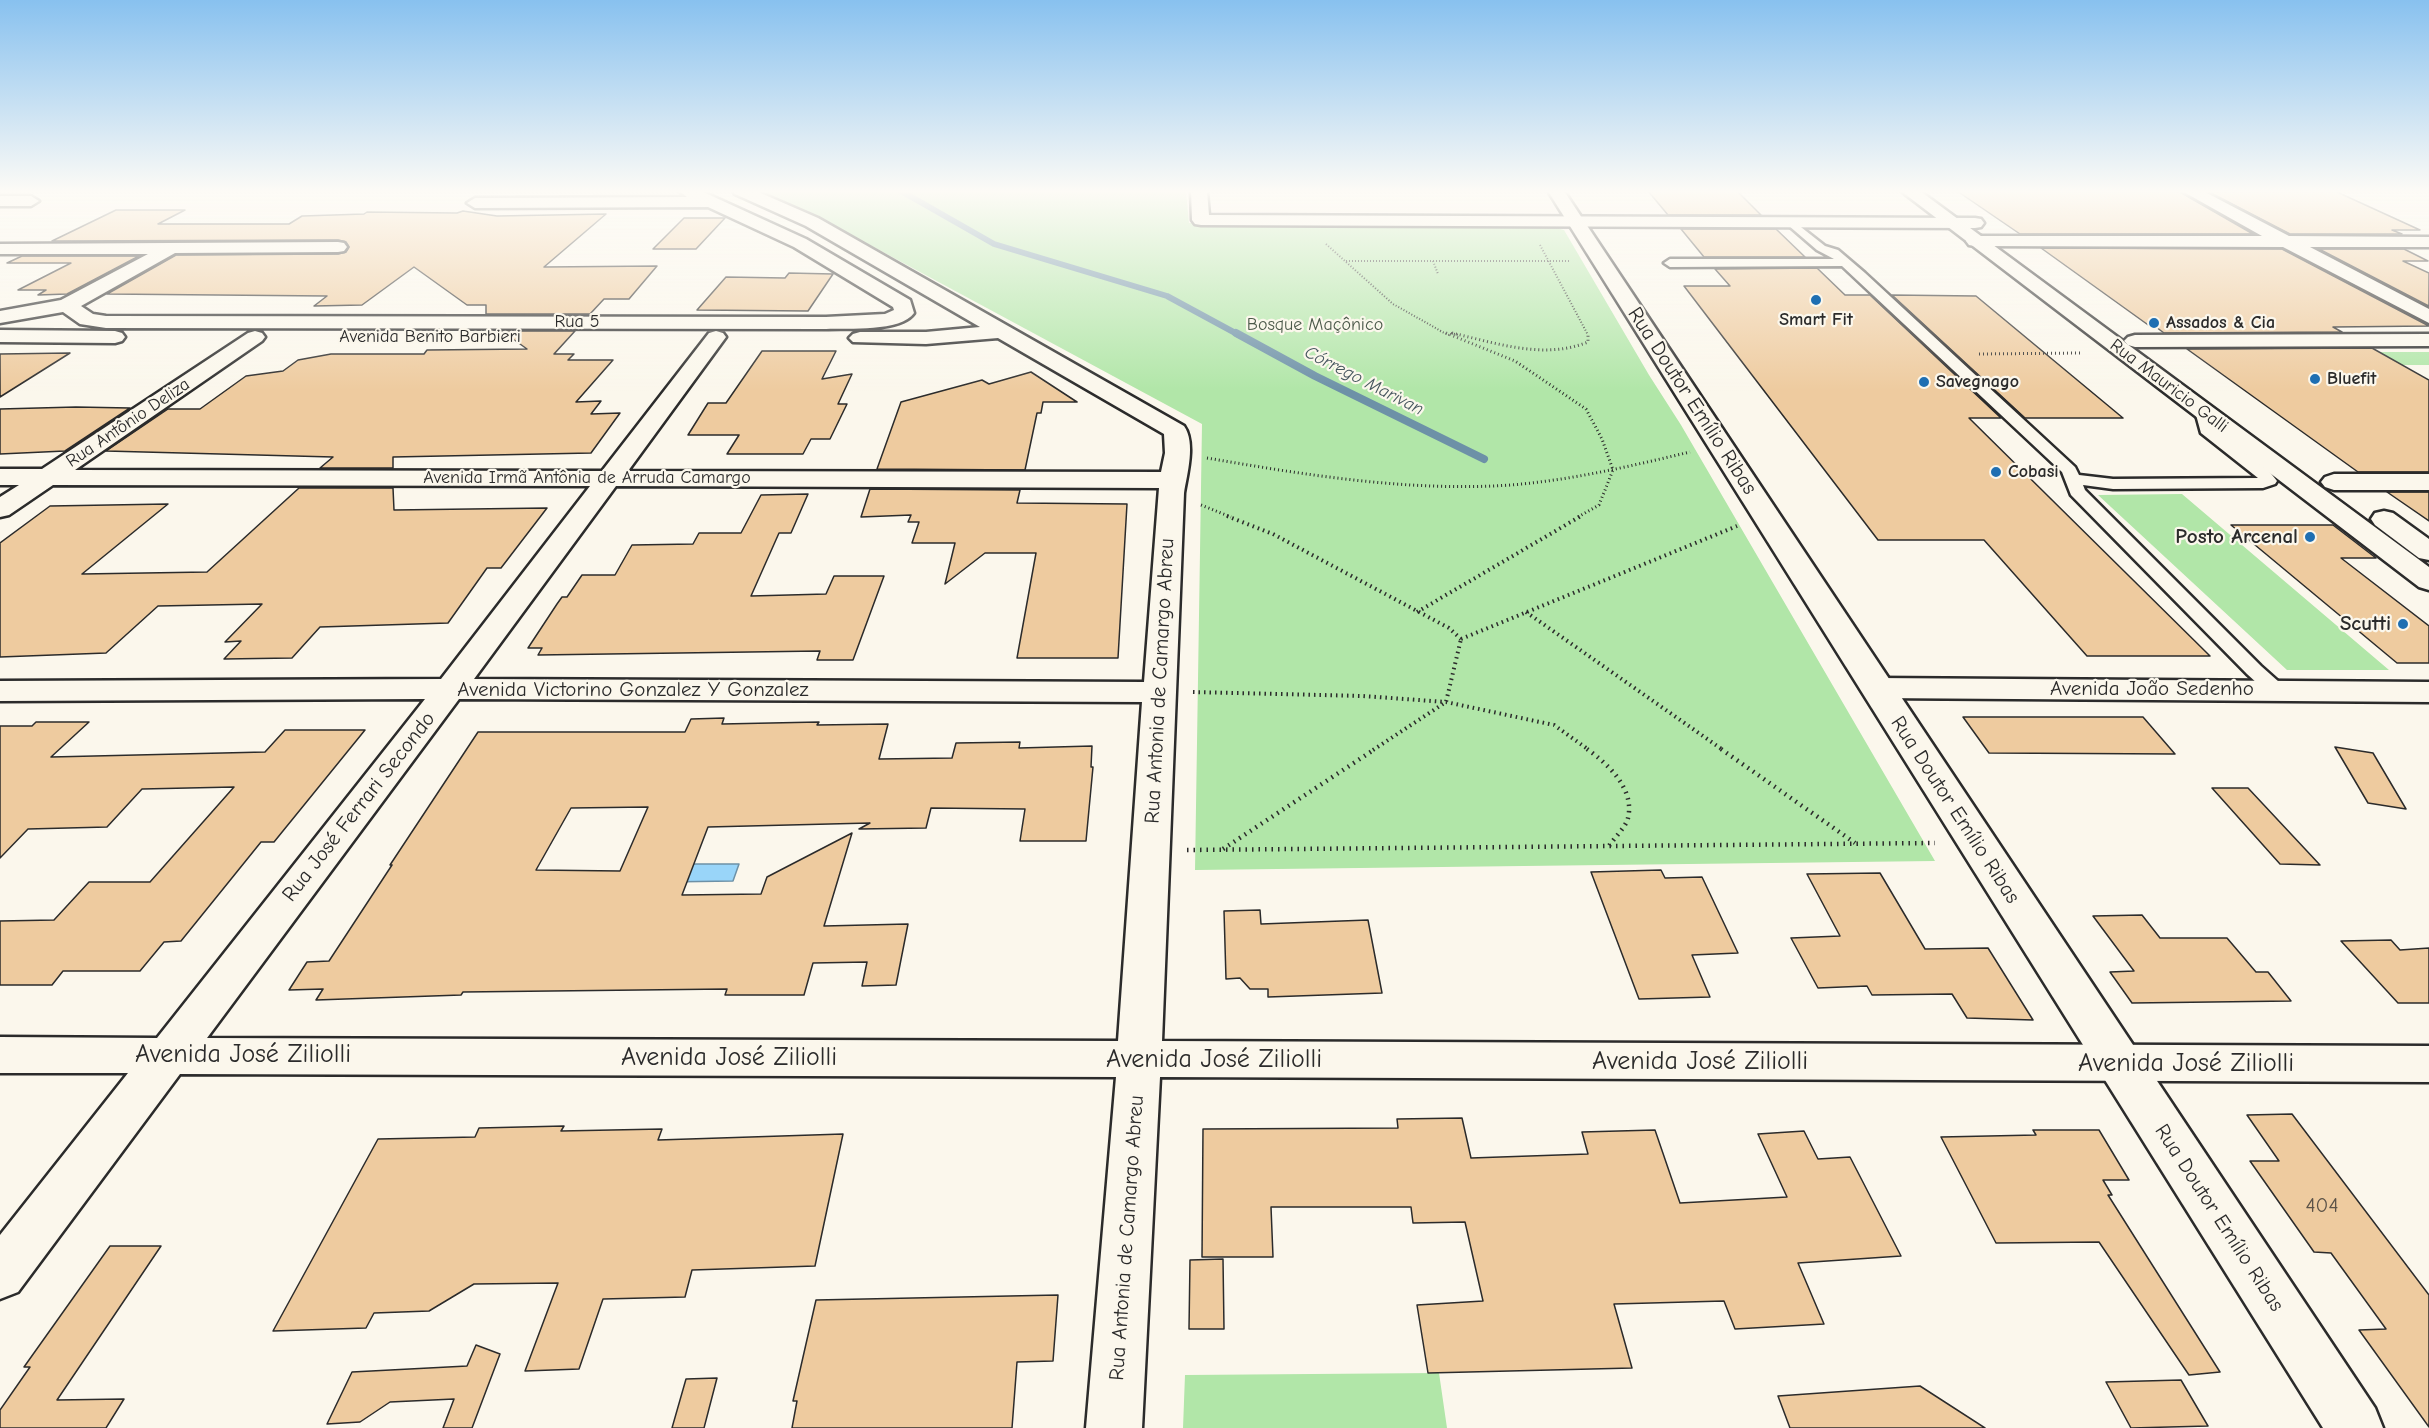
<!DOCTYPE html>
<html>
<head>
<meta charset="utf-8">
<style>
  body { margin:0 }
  canvas { display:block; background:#fbf7ec }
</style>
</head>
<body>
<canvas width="2429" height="1428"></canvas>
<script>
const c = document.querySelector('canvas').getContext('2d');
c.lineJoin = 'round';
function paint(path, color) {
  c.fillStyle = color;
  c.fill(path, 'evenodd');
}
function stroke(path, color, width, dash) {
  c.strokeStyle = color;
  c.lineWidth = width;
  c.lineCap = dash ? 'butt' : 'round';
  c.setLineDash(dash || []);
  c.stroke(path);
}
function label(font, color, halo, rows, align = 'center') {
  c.font = font + ' "Comic Neue",sans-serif';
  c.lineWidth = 4.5;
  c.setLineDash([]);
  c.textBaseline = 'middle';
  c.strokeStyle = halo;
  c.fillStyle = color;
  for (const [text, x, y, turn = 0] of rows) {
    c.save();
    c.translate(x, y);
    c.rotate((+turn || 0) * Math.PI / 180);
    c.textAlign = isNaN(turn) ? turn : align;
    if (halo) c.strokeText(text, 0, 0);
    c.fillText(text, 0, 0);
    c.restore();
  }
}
paint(new Path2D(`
  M 761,191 L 1186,191 L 1189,223 L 1550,226 L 1564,230 L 1649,375 L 1681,425 L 1935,861 L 1195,870 L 1202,424 L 818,217 Z
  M 2363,352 L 2429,352 L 2429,365 L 2386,365 Z
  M 2182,494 L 2389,670 L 2287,670 L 2098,495 Z
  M 1439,1373 L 1447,1428 L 1183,1428 L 1185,1375 Z`), '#b1e6a8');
const water = new Path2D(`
  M 674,864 L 739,864 L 733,881 L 666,882 Z`);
paint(water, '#99d5f9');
stroke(water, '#6d91a7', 1.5);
stroke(new Path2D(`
  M 901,191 L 994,244 L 1167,296 L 1239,335`), '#6d91a7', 6);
stroke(new Path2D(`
  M 1236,333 L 1315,376 L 1484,459`), '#6d91a7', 8);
const building = new Path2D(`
  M 1648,191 L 1737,191 L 1761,215 L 1668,215 Z
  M 1957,191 L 2180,192 L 2253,234 L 2020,234 Z
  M 2209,192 L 2337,192 L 2420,230 L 2392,230 L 2402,234 L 2290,234 Z
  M 116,210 L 185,210 L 158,224 L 289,224 L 302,216 L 364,214 L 367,212 L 457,213 L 463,211 L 497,216 L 606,214 L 544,267 L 657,266 L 629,299 L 604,299 L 590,314 L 486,314 L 486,305 L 467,305 L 414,267 L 362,305 L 314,306 L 327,296 L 107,294 L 176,255 L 338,254 L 346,252 L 349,247 L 346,242 L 338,240 L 52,241 Z
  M 684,218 L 725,218 L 696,249 L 653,249 Z
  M 1681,229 L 1776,229 L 1805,257 L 1704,257 Z
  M 2041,248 L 2282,249 L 2429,326 L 2333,327 L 2342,332 L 2164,333 L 2156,327 L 2151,327 Z
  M 2319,249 L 2404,249 L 2428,261 L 2403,261 L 2429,273 L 2429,306 Z
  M 22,256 L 139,256 L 67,294 L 38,295 L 46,290 L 18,290 L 71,263 L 7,263 Z
  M 1817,268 L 1845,295 L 1870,295 L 2001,418 L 1969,418 L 2210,656 L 2087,656 L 1984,540 L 1878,540 L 1684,286 L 1730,286 L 1715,269 Z
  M 789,273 L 833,274 L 808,311 L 697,310 L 726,277 L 785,278 Z
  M 1892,295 L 1976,296 L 2123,418 L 2025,418 Z
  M 502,331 L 575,331 L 554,354 L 574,354 L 568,360 L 613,360 L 576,402 L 601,401 L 591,414 L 620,413 L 591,453 L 393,457 L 393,468 L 320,468 L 333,457 L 106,451 L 168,409 L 200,409 L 246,376 L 283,371 L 298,360 L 331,354 L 424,354 L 427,350 L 527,349 Z
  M 2372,348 L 2429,380 L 2429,472 L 2358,472 L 2187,349 Z
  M 762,351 L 836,351 L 822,379 L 852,374 L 838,404 L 847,404 L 830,439 L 811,439 L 803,454 L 727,454 L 739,435 L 688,435 L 708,403 L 726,403 Z
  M 70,353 L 0,397 L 0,354 Z
  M 1031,372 L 1077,402 L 1043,402 L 1041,413 L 1037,413 L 1025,470 L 877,469 L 901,402 L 982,380 L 989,384 Z
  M 76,407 L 130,408 L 65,451 L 0,454 L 0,409 Z
  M 299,488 L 393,488 L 394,510 L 547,508 L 501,568 L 487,568 L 448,623 L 320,627 L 292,658 L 224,659 L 241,641 L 225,642 L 262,604 L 158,606 L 106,653 L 0,657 L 0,543 L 50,506 L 168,504 L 82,574 L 207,572 Z
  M 870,489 L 1020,490 L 1017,503 L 1127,504 L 1118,658 L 1017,658 L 1036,553 L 985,553 L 945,584 L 955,543 L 912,543 L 919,522 L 908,522 L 911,515 L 861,517 Z
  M 2387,492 L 2429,492 L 2429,521 Z
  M 808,494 L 791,533 L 779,533 L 751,596 L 826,594 L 834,576 L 884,576 L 853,660 L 817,660 L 820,651 L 538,655 L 542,648 L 528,648 L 557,604 L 562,597 L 567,597 L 582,575 L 615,575 L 632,545 L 693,544 L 699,533 L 741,533 L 761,495 Z
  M 2231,525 L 2333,525 L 2376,558 L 2341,558 L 2429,626 L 2429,663 L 2397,663 Z
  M 1963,717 L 2143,717 L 2175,754 L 1989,753 Z
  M 724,718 L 722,724 L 819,722 L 817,725 L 888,724 L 879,759 L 952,758 L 956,743 L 1020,742 L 1019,748 L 1092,746 L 1091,767 L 1093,767 L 1086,841 L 1020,841 L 1025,809 L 931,808 L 926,828 L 859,829 L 870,823 L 708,827 L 682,895 L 761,894 L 767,877 L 852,833 L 824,926 L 908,924 L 896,985 L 862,986 L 867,962 L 813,963 L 804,995 L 725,995 L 727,989 L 463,992 L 461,995 L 316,1000 L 323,989 L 289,990 L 307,962 L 329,961 L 392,865 L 390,865 L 478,732 L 685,732 L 691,719 ZM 648,807 L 620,871 L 536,870 L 571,808 Z
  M 36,722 L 89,722 L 51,757 L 265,752 L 285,730 L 365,730 L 274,842 L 261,842 L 181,941 L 164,942 L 140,971 L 63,971 L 52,985 L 0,985 L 0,921 L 54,920 L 89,882 L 150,882 L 234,787 L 142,789 L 107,827 L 28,829 L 0,858 L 0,726 L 32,726 Z
  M 2335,747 L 2373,753 L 2406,809 L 2368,803 Z
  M 2212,788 L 2248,788 L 2320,865 L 2280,864 Z
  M 1661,870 L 1665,878 L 1702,877 L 1738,953 L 1692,955 L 1710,997 L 1639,999 L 1591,872 Z
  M 1880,873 L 1925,949 L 1988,948 L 2033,1020 L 1967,1018 L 1952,994 L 1872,995 L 1867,986 L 1818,988 L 1791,938 L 1840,936 L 1807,874 Z
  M 1260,910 L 1261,924 L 1368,920 L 1382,993 L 1268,997 L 1268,989 L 1250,989 L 1240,978 L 1226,979 L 1224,911 Z
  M 2142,915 L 2160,938 L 2227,938 L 2256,972 L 2268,972 L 2291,1001 L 2132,1003 L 2110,972 L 2134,971 L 2093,916 Z
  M 2391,940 L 2400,950 L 2429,948 L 2429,1003 L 2398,1003 L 2341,941 Z
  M 2292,1114 L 2429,1295 L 2429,1427 L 2359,1330 L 2386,1329 L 2331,1253 L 2314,1252 L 2250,1161 L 2279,1161 L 2247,1115 Z
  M 1462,1118 L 1471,1158 L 1588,1154 L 1582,1132 L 1655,1130 L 1680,1203 L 1787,1197 L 1758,1134 L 1804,1131 L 1818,1159 L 1850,1157 L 1901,1256 L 1798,1263 L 1824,1324 L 1735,1329 L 1724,1301 L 1614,1304 L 1632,1368 L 1428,1373 L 1417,1305 L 1483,1301 L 1465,1222 L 1413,1223 L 1411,1207 L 1271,1207 L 1273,1257 L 1202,1257 L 1203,1129 L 1398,1128 L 1397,1119 Z
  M 564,1126 L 561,1131 L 662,1129 L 658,1140 L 843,1134 L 815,1266 L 692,1270 L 685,1297 L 603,1299 L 579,1369 L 525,1371 L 558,1283 L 474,1284 L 429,1311 L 374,1313 L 366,1328 L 273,1331 L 378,1139 L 475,1137 L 479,1128 Z
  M 2033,1130 L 2099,1130 L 2129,1180 L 2103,1180 L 2112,1195 L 2108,1195 L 2220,1372 L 2189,1375 L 2099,1242 L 1996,1243 L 1941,1137 L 2036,1135 Z
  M 110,1246 L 161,1246 L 57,1400 L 124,1399 L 106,1428 L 0,1428 L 0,1410 L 30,1367 L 24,1367 Z
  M 1223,1259 L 1224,1329 L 1189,1329 L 1190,1260 Z
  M 1058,1295 L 1053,1361 L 1017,1362 L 1012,1428 L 792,1428 L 797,1401 L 793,1401 L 816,1300 Z
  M 476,1345 L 500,1354 L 472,1428 L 443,1428 L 454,1399 L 390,1402 L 360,1422 L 327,1424 L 352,1372 L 467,1366 Z
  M 717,1378 L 704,1428 L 672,1428 L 686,1379 Z
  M 2181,1380 L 2208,1426 L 2131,1428 L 2106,1382 Z
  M 1920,1386 L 1985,1428 L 1790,1428 L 1778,1396 Z`);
paint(building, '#eecb9f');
stroke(building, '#2b2b2b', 1.5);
const lane = new Path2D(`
  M 1792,220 L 1825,246 L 1838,250 L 1865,273 L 2075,467 L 2079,475 L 2113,479 L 2258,478 L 2201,433 L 2195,411 L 2197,408 L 2207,408 L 2213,428 L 2269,471 L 2277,481 L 2275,484 L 2263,488 L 2113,489 L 2083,485 L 2085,490 L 2261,666 L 2288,690 L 2285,694 C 2269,698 2259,684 2247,674 L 2071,495 L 2062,472 L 1842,266 L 1670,267 L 1664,263 L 1670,259 L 1834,259 L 1817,250 L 1788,225 L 1786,223 Z`);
const street = new Path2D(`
  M 679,191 L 701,191 L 806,239 L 910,300 L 914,313 C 901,332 848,328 826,329 L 106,328 L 80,324 L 63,312 L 0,323 L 0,311 L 61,300 L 148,254 L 0,254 L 0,244 L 338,242 L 344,243 L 347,247 L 344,251 L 338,252 L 175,253 L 81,306 L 93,314 L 106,316 L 826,317 L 885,314 L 894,310 L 893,307 L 794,247 L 708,207 L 475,208 L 467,203 L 475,198 L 687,197 Z
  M 733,191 L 756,191 L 818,218 L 1184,426 C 1196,443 1187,474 1184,493 L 1162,1041 L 2429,1046 L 2429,1082 L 1160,1077 L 1142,1428 L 1086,1428 L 1116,1077 L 180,1074 L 18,1292 L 0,1299 L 0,1235 L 128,1073 L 0,1073 L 0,1037 L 157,1038 L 425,699 L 0,701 L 0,681 L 441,679 L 590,486 L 53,485 L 9,515 L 0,517 L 0,497 L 19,485 L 0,485 L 0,469 L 42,469 L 248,333 L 255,331 L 262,333 L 265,337 L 262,341 L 75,470 L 602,471 L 709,333 L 716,331 L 723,333 L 726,337 L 628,471 L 1161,472 L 1165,453 L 1164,434 L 998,338 L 926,344 L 853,342 L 849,338 L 853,334 L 860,332 L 926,332 L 980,327 L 806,226 L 735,194 ZM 616,486 L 1159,488 L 1144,682 L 474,679 ZM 459,699 L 1142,702 L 1118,1041 L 207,1038 Z
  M 1191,191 L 1207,191 L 1209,215 L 1975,218 L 1981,219 L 1984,223 L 1981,227 L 1975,228 L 1201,225 L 1195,224 L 1192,220 Z
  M 2182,191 L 2203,191 L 2289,236 L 2429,237 L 2429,247 L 2310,247 L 2429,309 L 2429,323 L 2283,247 L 1975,246 L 1969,245 L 1966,241 L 1969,237 L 1975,236 L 2262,236 Z
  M 0,196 L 31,196 L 39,201 L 31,206 L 0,206 Z
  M 0,330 L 115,331 L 122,333 L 125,337 L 122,341 L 115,343 L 0,342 Z
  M 2429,334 L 2429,346 L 2135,347 L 2128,345 L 2124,341 L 2128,337 L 2135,335 Z
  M 2334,474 L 2429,474 L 2429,490 L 2334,490 L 2325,487 L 2321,482 L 2325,477 Z
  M 1876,678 L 2429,682 L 2429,702 L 1876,698 L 1865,695 L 1860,688 L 1865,681 Z`);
const secondary = new Path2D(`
  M 1548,191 L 1564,191 L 2375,1408 L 2383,1428 L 2323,1428 Z`);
const primary = new Path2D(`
  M 1901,191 L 1920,191 L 2429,567 L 2429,590 L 2419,587 Z
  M 2384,511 L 2393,513 L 2429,539 L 2429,560 L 2419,558 L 2375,525 L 2371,519 L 2375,513 Z`);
stroke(lane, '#2b2b2b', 5);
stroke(street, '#2b2b2b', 5);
stroke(secondary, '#2b2b2b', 5);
stroke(primary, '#2b2b2b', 5);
stroke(new Path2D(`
  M 1326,244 L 1393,304 L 1441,331
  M 1540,245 L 1588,335
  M 1346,261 L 1569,261
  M 1433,261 L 1438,274
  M 1440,331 L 1449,335
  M 1451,333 L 1459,335`), '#2b2b2b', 2, [1, 2]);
stroke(new Path2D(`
  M 1446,333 L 1515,361 L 1586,409 L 1602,439 L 1613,470 L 1599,505 L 1578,517
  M 1452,333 C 1496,343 1544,360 1588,342 L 1588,333
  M 1979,354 L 2080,353
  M 1207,458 C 1306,475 1410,492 1511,485 C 1572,480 1631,466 1690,452
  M 1201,505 L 1231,517`), '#2b2b2b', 3, [1, 3]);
stroke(new Path2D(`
  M 1227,516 L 1273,534 L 1449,628 L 1461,639
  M 1417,612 L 1581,516
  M 1526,612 L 1723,750
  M 1461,639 L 1737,526
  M 1193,692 L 1363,696 L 1446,702 L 1554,725 L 1589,750
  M 1373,750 L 1446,702 L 1461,639`), '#2b2b2b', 4, [1.5, 4]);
stroke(new Path2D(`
  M 1587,749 C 1608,764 1635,789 1628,818 C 1626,827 1614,838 1609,846
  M 1721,749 L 1855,843
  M 1223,849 L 1375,749
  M 1187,850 L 1935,843`), '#2b2b2b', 4.5, [1.5, 5]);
paint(lane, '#fbf7ec');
paint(street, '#fbf7ec');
paint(secondary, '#fbf7ec');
paint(primary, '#fbf7ec');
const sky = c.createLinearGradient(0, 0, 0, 391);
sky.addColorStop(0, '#88c1ef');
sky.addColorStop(0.49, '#fdfbf6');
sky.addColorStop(1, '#fdfbf600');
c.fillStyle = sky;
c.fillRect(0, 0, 2429, 391);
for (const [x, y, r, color] of [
  [1816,300,6,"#1f6fb2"],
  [2154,323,6,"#1f6fb2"],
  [2315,379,6,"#1f6fb2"],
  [1924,382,6,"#1f6fb2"],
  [1996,472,6,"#1f6fb2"],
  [2310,537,6,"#1f6fb2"],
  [2403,624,6,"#1f6fb2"]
]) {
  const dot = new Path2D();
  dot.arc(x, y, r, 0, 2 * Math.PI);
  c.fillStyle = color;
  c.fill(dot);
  stroke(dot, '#fbf7ec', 2);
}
label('bold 18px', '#2b2b2b', '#fbf7ec', [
  ["Smart Fit",1816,320,"center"],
  ["Assados & Cia",2166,323],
  ["Bluefit",2327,379],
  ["Savegnago",1936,382],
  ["Cobasi",2008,472]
], 'left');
label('18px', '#2b2b2b', '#fbf7ec', [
  ["Rua 5",577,322],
  ["Avenida Benito Barbieri",430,337],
  ["Rua Mauricio Galli",2169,386,37],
  ["Rua Antônio Deliza",128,423,-34],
  ["Avenida Irmã Antônia de Arruda Camargo",587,478]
]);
label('18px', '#4c5a4a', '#fbf7ec', [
  ["Bosque Maçônico",1315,325]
]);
label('italic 18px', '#46565e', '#fbf7ec', [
  ["Córrego Marivan",1364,381,27]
]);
label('21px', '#2b2b2b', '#fbf7ec', [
  ["Rua Doutor Emílio Ribas",1692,401,57],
  ["Rua Antonia de Camargo Abreu",1160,681,-87],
  ["Avenida João Sedenho",2152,689],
  ["Avenida Victorino Gonzalez Y Gonzalez",633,690],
  ["Rua José Ferrari Secondo",359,807,-52],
  ["Rua Doutor Emílio Ribas",1955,810,57],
  ["Rua Doutor Emílio Ribas",2219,1218,57],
  ["Rua Antonia de Camargo Abreu",1127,1238,-86]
]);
label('bold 21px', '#2b2b2b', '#fbf7ec', [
  ["Posto Arcenal",2298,537],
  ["Scutti",2391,624]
], 'right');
label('21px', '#5c5348', null, [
  ["404",2322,1206]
]);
label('26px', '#2b2b2b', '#fbf7ec', [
  ["Avenida José Ziliolli",243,1055],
  ["Avenida José Ziliolli",729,1058],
  ["Avenida José Ziliolli",1214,1060],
  ["Avenida José Ziliolli",1700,1062],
  ["Avenida José Ziliolli",2186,1064]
]);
</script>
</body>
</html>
